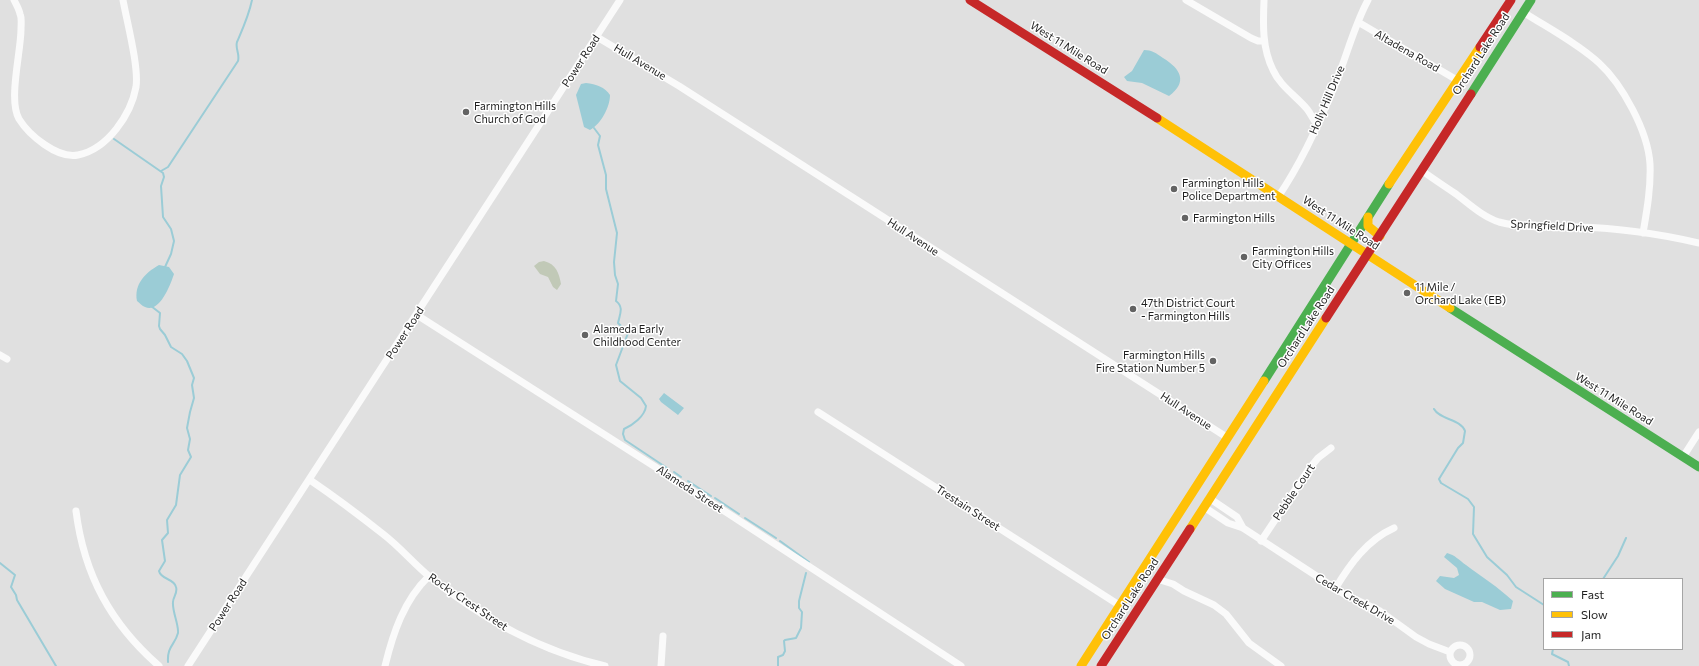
<!DOCTYPE html>
<html>
<head>
<meta charset="utf-8">
<style>
  body { margin:0 }
  #map { position:relative; width:1699px; height:666px; overflow:hidden; background:#e0e0e0; font-family:Commissioner,sans-serif }
  canvas { display:block }
  .legend { position:absolute; left:1543px; top:578px; width:140px; height:72px; box-sizing:border-box; background:#fff; border:1px solid #a5a5a5; margin:0; padding:5px 7px; list-style:none; font-size:12px; color:#1f1f1f }
  .legend li { display:flex; align-items:center; gap:8px; height:20px }
  .legend b { width:20px; border:1px solid #a5a5a5 }
</style>
</head>
<body>
<div id="map">
<canvas width="1699" height="666"></canvas>
<ul class="legend">
<li><b style="height:5px;background:#4caf50"></b>Fast</li>
<li><b style="height:5px;background:#ffc107"></b>Slow</li>
<li><b style="height:5px;background:#c62828"></b>Jam</li>
</ul>
</div>
<script>
const c = document.querySelector('canvas').getContext('2d');
c.lineJoin = 'round';
function paint(path, color) {
  c.fillStyle = color;
  c.fill(path, 'evenodd');
}
function stroke(path, color, width, dash) {
  c.strokeStyle = color;
  c.lineWidth = width;
  c.lineCap = dash ? 'butt' : 'round';
  c.setLineDash(dash || []);
  c.stroke(path);
}
function label(font, color, halo, rows, align = 'center') {
  c.font = font + ' Commissioner,sans-serif';
  c.lineWidth = 3;
  c.setLineDash([]);
  c.textBaseline = 'middle';
  c.strokeStyle = halo;
  c.fillStyle = color;
  for (const [text, x, y, turn = 0] of rows) {
    c.save();
    c.translate(x, y);
    c.rotate((+turn || 0) * Math.PI / 180);
    c.textAlign = isNaN(turn) ? turn : align;
    if (halo) c.strokeText(text, 0, 0);
    c.fillText(text, 0, 0);
    c.restore();
  }
}
paint(new Path2D(`
  M 544,261 C 556,264 559,273 561,284 L 557,290 L 553,287 L 548,277 L 540,274 L 534,266 L 539,262 Z`), '#c1c9b7');
paint(new Path2D(`
  M 1144,50 C 1152,50 1156,53 1163,58 C 1181,69 1188,82 1169,96 L 1142,83 L 1127,81 L 1124,77 L 1132,71 Z
  M 586,83 C 596,84 605,87 610,95 C 610,107 601,124 590,130 L 584,127 L 576,95 L 581,84 Z
  M 159,265 L 169,267 L 174,274 C 171,283 160,314 145,307 C 142,306 140,303 137,301 C 134,284 145,273 159,265 Z
  M 664,393 L 684,408 L 678,415 L 661,402 L 659,399 Z
  M 1447,553 C 1455,555 1459,560 1466,565 C 1482,577 1498,587 1513,601 L 1511,609 L 1500,610 L 1482,602 L 1474,602 L 1445,589 L 1436,581 L 1440,576 L 1454,578 L 1459,575 L 1457,568 L 1444,557 Z`), '#9bccd6');
stroke(new Path2D(`
  M 594,128 L 600,136 L 598,145 L 606,175 L 606,189 L 617,233 L 614,262 L 615,275 L 618,284 L 616,301 C 624,307 620,314 618,323 L 628,333 L 616,365 L 620,381 L 641,398 L 646,406 C 645,416 633,425 624,429 L 623,434 L 625,440 L 667,468
  M 114,139 L 163,173 L 164,177 L 161,186 L 163,217 L 171,229 L 174,241 L 171,254 L 165,267
  M 161,171 L 168,167 L 238,61 C 240,54 235,48 237,42 C 243,28 249,15 252,0
  M 151,306 L 160,313 L 159,326 L 160,329 L 165,335 L 171,347 L 182,354 L 187,361 L 194,378 L 192,385 L 194,398 L 190,412 L 187,428 L 190,439 L 188,450 L 191,457 L 180,475 L 176,505 L 167,520 L 168,533 L 162,540 L 165,561 L 159,571 C 161,580 174,578 176,587 C 178,593 173,597 173,602 C 172,611 179,625 178,633 C 175,645 167,646 168,662
  M 1434,409 C 1440,420 1461,419 1465,431 L 1463,443 L 1458,448 L 1439,479 L 1441,483 L 1468,499 L 1474,507 L 1473,534 L 1487,557 L 1507,575 L 1516,587 L 1544,605
  M 674,472 L 681,477
  M 688,481 L 711,496
  M 715,498 L 739,514
  M 745,518 L 776,538
  M 780,541 L 809,562
  M 0,563 L 15,575 L 11,587 L 16,595 L 17,600 L 56,666
  M 1603,579 L 1618,556 L 1626,538
  M 1553,649 L 1552,654 L 1568,662 L 1569,666
  M 778,666 L 778,657 L 783,655 L 785,651 L 784,641 L 785,640 L 796,638 L 801,628 L 802,612 L 799,608 L 799,601 L 806,573`), '#9bccd6', 2);
stroke(new Path2D(`
  M 14,0 C 16,4 19,9 20,14 C 22,18 21,24 21,29 C 21,52 8,100 19,119 C 29,135 57,159 78,155 C 108,149 131,114 136,87 C 139,67 127,22 123,0
  M 1186,0 L 1251,38 L 1258,41 L 1264,41
  M 1264,0 C 1263,24 1262,48 1273,70 C 1280,86 1296,96 1307,109 C 1311,114 1313,120 1317,124
  M 1523,12 C 1548,28 1577,43 1599,63 C 1622,84 1648,131 1650,164 C 1651,187 1647,210 1643,233
  M 1358,22 L 1457,80
  M 597,37 L 679,86 L 1228,438
  M 1421,170 C 1432,178 1444,186 1456,194 C 1469,204 1483,217 1499,222 C 1525,229 1552,226 1578,227 C 1619,228 1660,234 1699,243
  M 1278,197 C 1302,162 1320,122 1336,82 C 1347,55 1354,26 1368,0
  M 417,315 L 729,514 L 961,666
  M 0,355 L 7,359
  M 818,412 L 1119,605
  M 1683,457 L 1699,432
  M 310,480 C 335,497 359,515 383,534 C 400,547 414,564 430,577 C 481,618 541,651 605,666
  M 1209,498 L 1237,517 L 1243,528
  M 1204,507 L 1228,523 L 1243,528 L 1344,594 L 1380,611 L 1416,637 L 1429,644 L 1450,652
  M 76,511 C 84,575 111,624 159,666
  M 1261,541 L 1309,469 L 1318,458 L 1331,448
  M 1157,579 L 1173,584 L 1184,591 L 1214,605 L 1226,614 L 1249,643 L 1281,666
  M 1335,589 C 1350,564 1367,540 1394,528
  M1450 655a10 10 0 1 1 20 0a10 10 0 1 1-20 0Z
  M 188,666 L 620,0
  M 385,666 C 393,633 404,600 429,576
  M 661,666 L 663,636`), '#fafafa', 7);
stroke(new Path2D(`
  M 1471,94 L 1531,0
  M 1450,308 L 1699,467
  M 1264,381 L 1389,184`), '#4caf50', 9);
stroke(new Path2D(`
  M 1157,118 L 1450,308
  M 1389,184 L 1480,47
  M 1368,217 L 1368,226 L 1380,236
  M 1190,529 L 1326,318
  M 1081,666 L 1264,381`), '#ffc107', 9);
stroke(new Path2D(`
  M 970,0 L 1157,118
  M 1480,47 L 1511,0
  M 1326,318 L 1471,94
  M 1101,666 L 1190,529`), '#c62828', 9);
for (const [x, y, r, color] of [
  [466,112,4,"#636363"],
  [1174,189,4,"#636363"],
  [1185,218,4,"#636363"],
  [1244,257,4,"#636363"],
  [1407,293,4,"#636363"],
  [1133,309,4,"#636363"],
  [585,335,4,"#636363"],
  [1213,361,4,"#636363"]
]) {
  const dot = new Path2D();
  dot.arc(x, y, r, 0, 2 * Math.PI);
  c.fillStyle = color;
  c.fill(dot);
  stroke(dot, '#fff', 1.5);
}
label('11px', '#1f1f1f', '#fff', [
  ["West 11 Mile Road",1069,48,32],
  ["Altadena Road",1407,51,30],
  ["Orchard Lake Road",1481,54,-57],
  ["Power Road",581,61,-57],
  ["Hull Avenue",640,62,31],
  ["Holly Hill Drive",1327,100,-67],
  ["West 11 Mile Road",1341,223,33],
  ["Springfield Drive",1552,226,3],
  ["Hull Avenue",913,237,33],
  ["Orchard Lake Road",1306,327,-57],
  ["Power Road",405,333,-57],
  ["West 11 Mile Road",1614,399,32],
  ["Hull Avenue",1186,411,33],
  ["Alameda Street",690,489,33],
  ["Pebble Court",1294,492,-56],
  ["Trestain Street",968,508,33],
  ["Orchard Lake Road",1130,599,-57],
  ["Cedar Creek Drive",1355,599,30],
  ["Rocky Crest Street",468,602,34],
  ["Power Road",228,605,-57]
]);
label('11px', '#1f1f1f', '#fff', [
  ["Farmington Hills",474,106],
  ["Church of God",474,119],
  ["Farmington Hills",1182,183],
  ["Police Department",1182,196],
  ["Farmington Hills",1193,218],
  ["Farmington Hills",1252,251],
  ["City Offices",1252,264],
  ["11 Mile /",1415,287],
  ["Orchard Lake (EB)",1415,300],
  ["47th District Court",1141,303],
  ["- Farmington Hills",1141,316],
  ["Alameda Early",593,329],
  ["Childhood Center",593,342],
  ["Farmington Hills",1205,355,"right"],
  ["Fire Station Number 5",1205,368,"right"]
], 'left');
</script>
</body>
</html>
